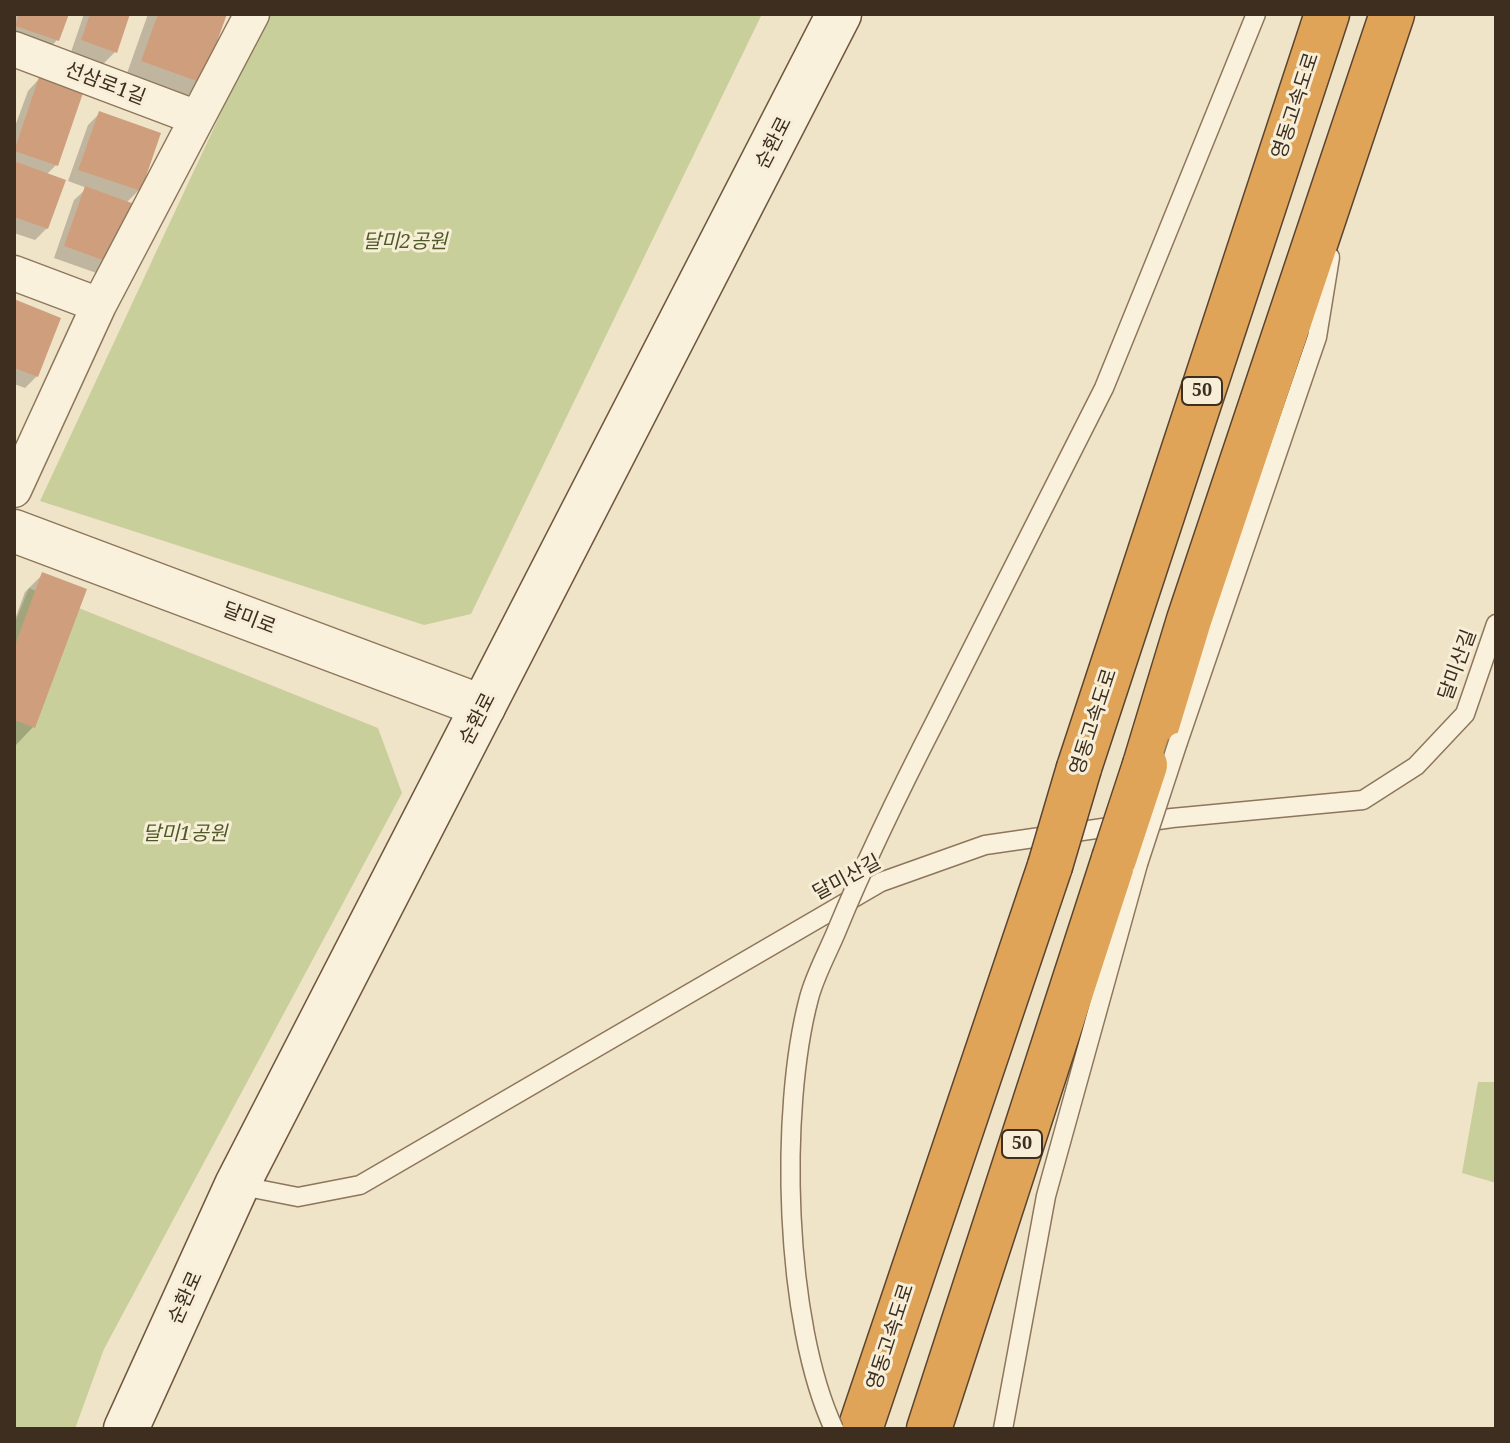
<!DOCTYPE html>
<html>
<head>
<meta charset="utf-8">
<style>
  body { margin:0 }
  #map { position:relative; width:1510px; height:1443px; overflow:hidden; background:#f0e4c8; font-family:"Noto Serif",serif }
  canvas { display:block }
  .frame { position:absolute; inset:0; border:16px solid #3d2e20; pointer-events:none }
</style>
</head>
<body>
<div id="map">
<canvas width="1510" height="1443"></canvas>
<div class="frame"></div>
</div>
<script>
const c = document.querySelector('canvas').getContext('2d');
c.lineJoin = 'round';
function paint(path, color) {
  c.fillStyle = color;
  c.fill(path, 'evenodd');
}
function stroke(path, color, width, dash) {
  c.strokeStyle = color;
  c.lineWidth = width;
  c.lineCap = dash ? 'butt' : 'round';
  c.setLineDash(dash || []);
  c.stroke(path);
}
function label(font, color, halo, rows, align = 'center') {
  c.font = font + ' "Noto Serif","Noto Sans KR",serif';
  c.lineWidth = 6;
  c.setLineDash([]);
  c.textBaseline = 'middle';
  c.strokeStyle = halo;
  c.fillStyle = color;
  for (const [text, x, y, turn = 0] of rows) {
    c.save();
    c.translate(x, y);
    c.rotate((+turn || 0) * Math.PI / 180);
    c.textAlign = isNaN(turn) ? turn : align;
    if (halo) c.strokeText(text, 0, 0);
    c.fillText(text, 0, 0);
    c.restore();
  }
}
paint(new Path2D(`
  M 267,14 L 762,14 L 471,614 L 424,625 L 40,501 Z
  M 29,588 L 378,728 L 402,793 L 104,1349 L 75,1429 L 14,1429 L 14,625 Z
  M 1478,1082 L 1496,1082 L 1496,1183 L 1462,1173 Z`), '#c9cf9b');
paint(new Path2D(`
  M 14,14 L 67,14 L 57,40 L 46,52 L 14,41 Z
  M 84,14 L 128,14 L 115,52 L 103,64 L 71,52 Z
  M 148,14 L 225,14 L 201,82 L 183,100 L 125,79 Z
  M 39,79 L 56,165 L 46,175 L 47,228 L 35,240 L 14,233 L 14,129 L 28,91 Z
  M 100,113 L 139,190 L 126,203 L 105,276 L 54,258 L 74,200 L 87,188 L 68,181 L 88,125 Z
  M 14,301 L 37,376 L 25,388 L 14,384 Z
  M 43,574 L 33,727 L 16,745 L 14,622 L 25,592 Z`), '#0003');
paint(new Path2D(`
  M 19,14 L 69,14 L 59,41 L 15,26 Z
  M 90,14 L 130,14 L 117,53 L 81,40 Z
  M 158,14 L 227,14 L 202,83 L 141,61 Z
  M 39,77 L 83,93 L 58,166 L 14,151 Z
  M 99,111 L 161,133 L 141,191 L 78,170 Z
  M 14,161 L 66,180 L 48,229 L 14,217 Z
  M 85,186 L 140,206 L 119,266 L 64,246 Z
  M 14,299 L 61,318 L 38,377 L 14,368 Z
  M 42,572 L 87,589 L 35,728 L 14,720 L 14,648 Z`), '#cf9f7d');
const service = new Path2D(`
  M 938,716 L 1104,388 L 1256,14
  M 1178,742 L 1317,337 L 1330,257
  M 237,1185 L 298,1197 L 360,1185 L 881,882 L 985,845 L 1172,818 L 1363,800 L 1416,766 L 1465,714 L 1496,624
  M 1003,1429 L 1046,1196 L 1138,864`);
const minor = new Path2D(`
  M 14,49 L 197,118
  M 14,273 L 99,305
  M 14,490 L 99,305 L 252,14`);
const tertiary = new Path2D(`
  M 14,531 L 484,707`);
const secondary = new Path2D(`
  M 126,1429 L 237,1185 L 839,14`);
const motorway = new Path2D(`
  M 1145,765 L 1189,620 L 1392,14
  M 1079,768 L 1327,14
  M 860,1429 L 1050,866
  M 929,1429 L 1114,859`);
stroke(service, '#8d765c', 21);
stroke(minor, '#8d765c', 37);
stroke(tertiary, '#8d765c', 45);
stroke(secondary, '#6f573f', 47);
stroke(motorway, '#5b4430', 47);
stroke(service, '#faf1dc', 18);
stroke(minor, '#faf1dc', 34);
stroke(tertiary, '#faf1dc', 42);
stroke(secondary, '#faf1dc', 44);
stroke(motorway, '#e0a458', 44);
const serviceBridge = new Path2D(`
  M 1138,864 L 1178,742
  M 834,1429 C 784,1322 779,1111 809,998 C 815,975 828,952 837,930 C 867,857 902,786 938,716`);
const motorwayBridge = new Path2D(`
  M 1114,859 L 1145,765
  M 1050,866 L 1079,768`);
stroke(serviceBridge, '#8d765c', 21, []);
stroke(motorwayBridge, '#5b4430', 47, []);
stroke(serviceBridge, '#faf1dc', 18);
stroke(motorwayBridge, '#e0a458', 44);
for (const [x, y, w] of [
  [1202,391,40],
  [1022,1144,40]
]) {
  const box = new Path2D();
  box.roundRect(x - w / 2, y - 14, w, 28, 6);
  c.fillStyle = '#f7eed8';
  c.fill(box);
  stroke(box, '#3d2e20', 2);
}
label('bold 18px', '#3d2e20', null, [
  ["50",1202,391],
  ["50",1022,1144]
]);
label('20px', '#3d2e20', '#f7eed8', [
  ["선삼로1길",105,84,21],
  ["영동고속도로",1296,106,-72],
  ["순환로",774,143,-63],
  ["달미로",249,619,21],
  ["달미산길",1458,665,-70],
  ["순환로",478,719,-63],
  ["영동고속도로",1094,722,-72],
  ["달미산길",847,878,-28],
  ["순환로",186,1298,-66],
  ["영동고속도로",891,1337,-72]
]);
label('italic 20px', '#4d5a26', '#f7eed8', [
  ["달미2공원",405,242],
  ["달미1공원",185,834]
]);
</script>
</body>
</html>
